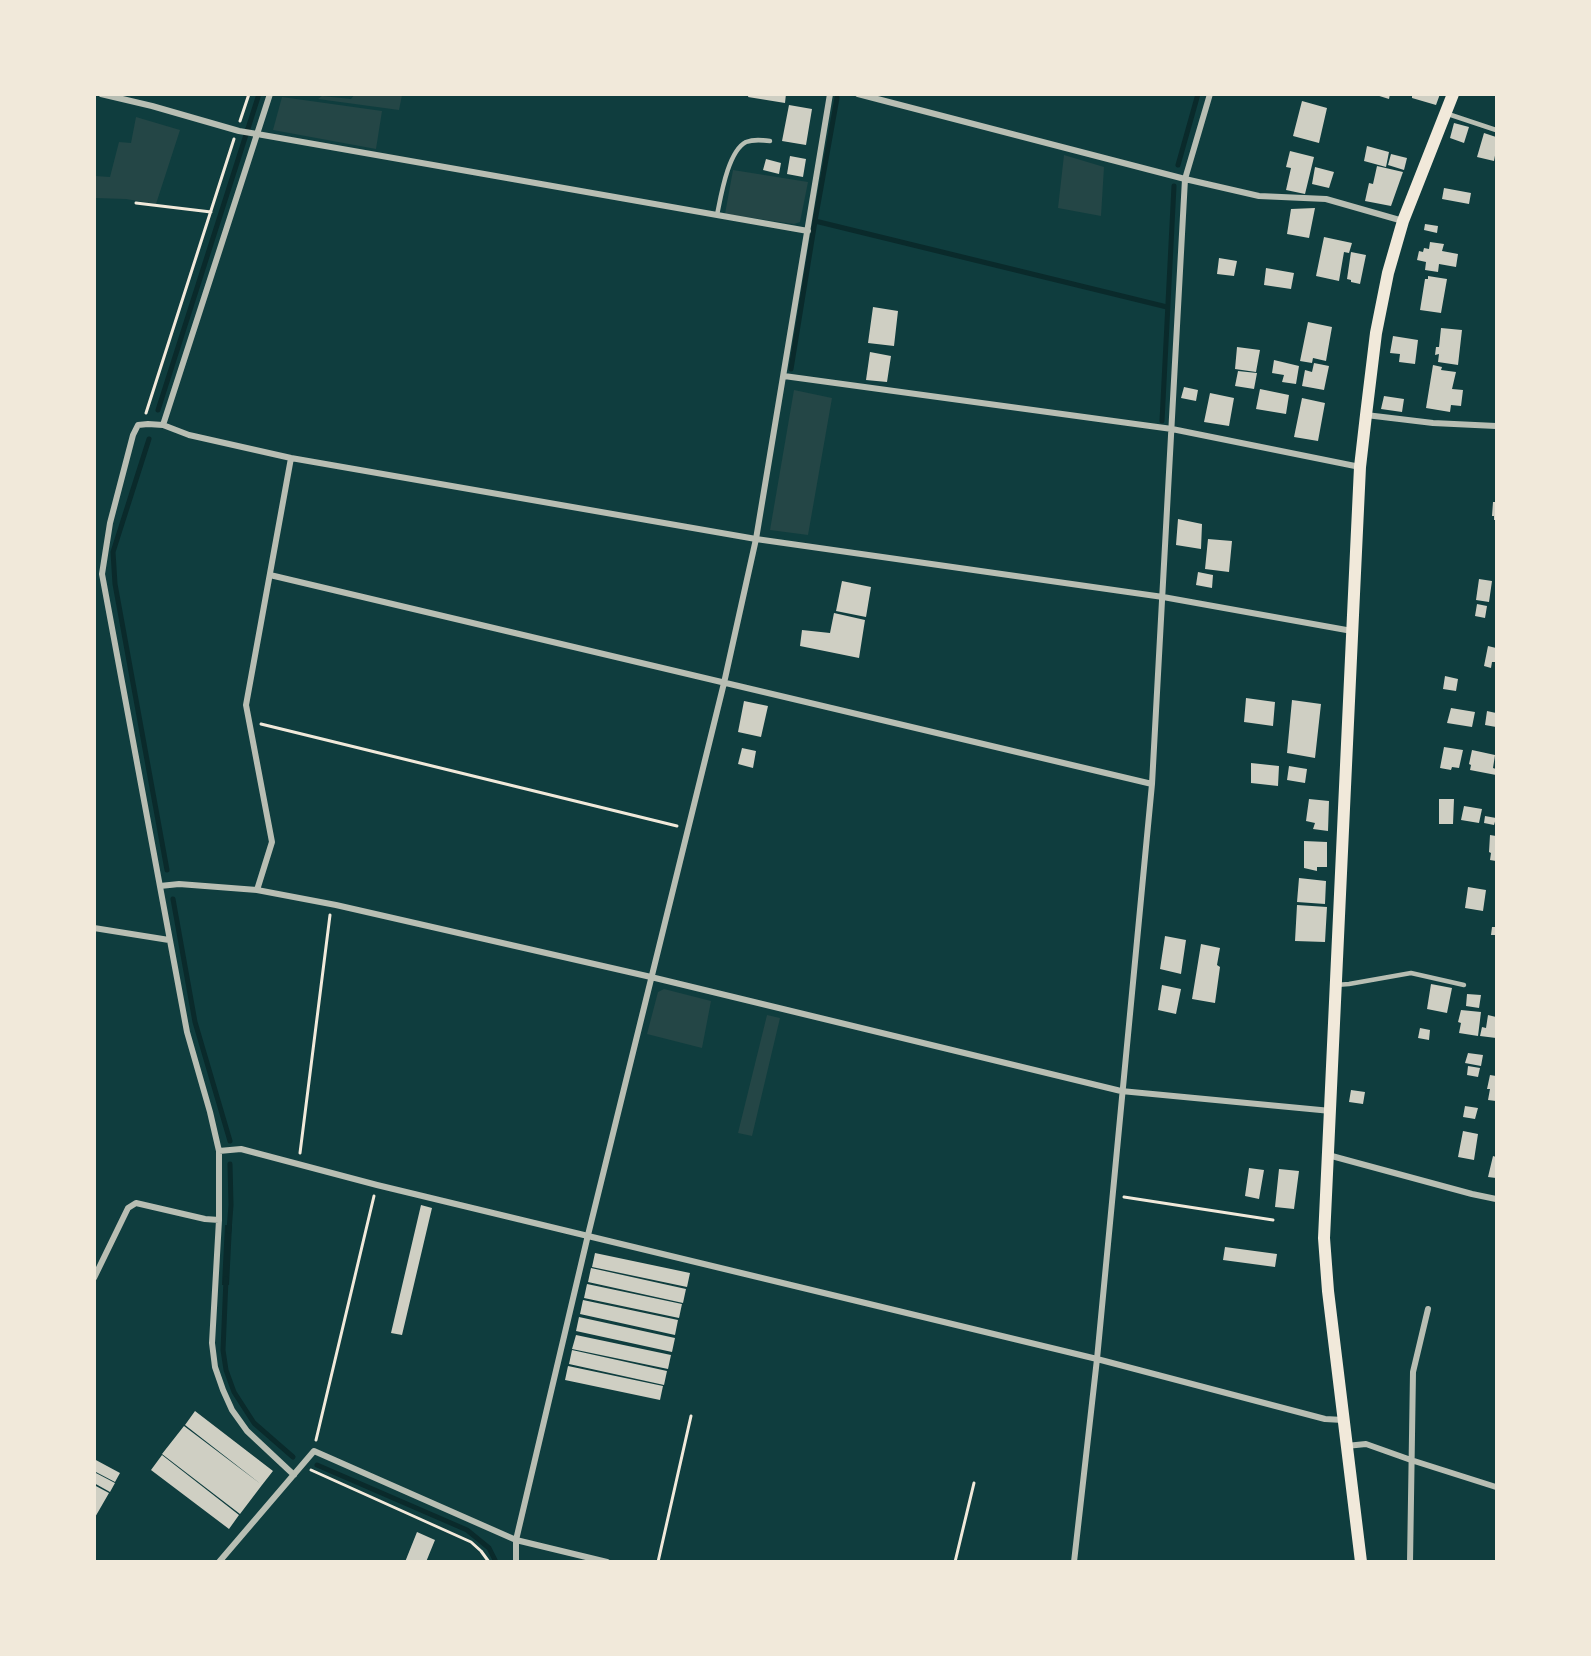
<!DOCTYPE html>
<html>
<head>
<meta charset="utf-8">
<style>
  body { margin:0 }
  #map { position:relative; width:1591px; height:1656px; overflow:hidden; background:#0f3d3e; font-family:"Playfair Display",serif }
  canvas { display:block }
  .frame { position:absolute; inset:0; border:96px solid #f1e9da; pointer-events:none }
</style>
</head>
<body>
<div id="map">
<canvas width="1591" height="1656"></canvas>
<div class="frame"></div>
</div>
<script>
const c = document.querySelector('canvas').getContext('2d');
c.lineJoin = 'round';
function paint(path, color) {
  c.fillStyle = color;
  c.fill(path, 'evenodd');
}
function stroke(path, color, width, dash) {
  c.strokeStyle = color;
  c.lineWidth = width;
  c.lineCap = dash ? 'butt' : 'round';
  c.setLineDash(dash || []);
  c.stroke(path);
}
paint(new Path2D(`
  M 355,94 L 402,94 L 402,95 L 399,110 L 318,99 L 322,96 L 351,99 Z
  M 282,97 L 382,111 L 376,149 L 273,130 Z
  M 136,117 L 180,130 L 156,204 L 126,199 L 95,198 L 95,176 L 110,177 L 119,142 L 131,143 Z
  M 1064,155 L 1104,167 L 1101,216 L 1058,208 Z
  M 733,170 L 808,182 L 800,222 L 794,224 L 725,214 Z
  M 794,390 L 832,398 L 808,535 L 770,530 Z
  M 664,989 L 711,1001 L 702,1048 L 647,1034 L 658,992 Z
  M 767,1015 L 780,1018 L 752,1136 L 738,1133 Z`), '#244646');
paint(new Path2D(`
  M 225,1225 L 232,1225 L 229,1285 L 222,1285 Z`), '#0a2a2b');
stroke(new Path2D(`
  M 1178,165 L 1198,94
  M 815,221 L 1167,307
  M 791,369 L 815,221 L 837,98
  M 158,410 L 259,94
  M 1162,421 L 1174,186
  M 149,439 L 113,552 L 115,584 L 167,870
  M 173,899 L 195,1022 L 230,1141
  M 229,1231 L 231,1205 L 230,1164
  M 226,1279 L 223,1350 L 226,1370 L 234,1392 L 254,1423 L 293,1457
  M 317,1465 L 467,1530 L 489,1548 L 496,1562`), '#0a2a2b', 5);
paint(new Path2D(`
  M 749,94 L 786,94 L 785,103 L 748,97 Z
  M 1373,94 L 1390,94 L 1389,99 Z
  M 1412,94 L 1440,94 L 1436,105 L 1412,98 Z
  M 1302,101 L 1327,108 L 1319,143 L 1293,136 Z
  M 789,105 L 812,109 L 806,145 L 782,141 Z
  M 1454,123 L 1469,127 L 1464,143 L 1450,138 Z
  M 1484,133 L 1496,137 L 1496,150 L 1494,161 L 1477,157 Z
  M 1367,146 L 1389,152 L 1386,167 L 1364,161 Z
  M 1290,151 L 1314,157 L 1305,194 L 1286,190 L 1291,168 L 1286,167 Z
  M 1391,154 L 1407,158 L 1404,170 L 1388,165 Z
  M 790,156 L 806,159 L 803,177 L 787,174 Z
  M 766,159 L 781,163 L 779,174 L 763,170 Z
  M 1377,166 L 1403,172 L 1391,206 L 1365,201 L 1369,183 L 1373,184 Z
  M 1315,167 L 1334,172 L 1329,188 L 1312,184 Z
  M 1444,188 L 1471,193 L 1469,204 L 1442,199 Z
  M 1315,208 L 1309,238 L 1287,234 L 1291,209 Z
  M 1425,224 L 1438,226 L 1437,233 L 1424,230 Z
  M 1324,237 L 1352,243 L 1349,253 L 1344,252 L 1339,281 L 1316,276 Z
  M 1430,242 L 1444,244 L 1442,251 L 1458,254 L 1456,267 L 1439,264 L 1438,272 L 1425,270 L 1426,262 L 1417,260 L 1419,251 L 1423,252 L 1424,248 L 1429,249 Z
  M 1351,252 L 1366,255 L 1360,284 L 1351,282 L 1351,280 L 1347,279 Z
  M 1219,258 L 1237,261 L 1234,276 L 1217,274 Z
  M 1266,268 L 1294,273 L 1291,289 L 1264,285 Z
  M 1428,276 L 1447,279 L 1441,313 L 1420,310 L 1425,279 L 1428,279 Z
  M 873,307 L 898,311 L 894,346 L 868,343 Z
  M 1308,322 L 1332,327 L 1326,361 L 1313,358 L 1312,363 L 1300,361 Z
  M 1441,328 L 1462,330 L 1458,365 L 1438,362 L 1439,354 L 1435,355 L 1436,347 L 1439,347 Z
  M 1393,336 L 1418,340 L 1415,364 L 1399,362 L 1400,354 L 1390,353 Z
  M 1237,347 L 1260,350 L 1256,372 L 1235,369 Z
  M 870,352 L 891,356 L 887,382 L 866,380 Z
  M 1274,360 L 1299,366 L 1296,384 L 1282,382 L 1284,375 L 1272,373 Z
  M 1314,363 L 1329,366 L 1324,390 L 1302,386 L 1305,370 L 1312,372 Z
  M 1433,365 L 1442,367 L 1441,370 L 1456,372 L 1452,389 L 1463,390 L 1461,406 L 1451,405 L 1450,412 L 1426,408 Z
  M 1238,371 L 1257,373 L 1254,389 L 1235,386 Z
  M 1184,387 L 1198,390 L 1196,401 L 1181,398 Z
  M 1260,389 L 1289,395 L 1286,414 L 1256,409 Z
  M 1210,393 L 1234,398 L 1229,426 L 1204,422 Z
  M 1384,396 L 1404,399 L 1402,412 L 1381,409 Z
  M 1302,398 L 1325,403 L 1318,441 L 1294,437 Z
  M 1493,502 L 1496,502 L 1496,520 L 1494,520 L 1494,516 L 1492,516 Z
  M 1178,519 L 1202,524 L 1201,549 L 1176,545 Z
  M 1208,539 L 1232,541 L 1229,572 L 1205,569 Z
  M 1198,572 L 1213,575 L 1212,588 L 1196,585 Z
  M 1479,579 L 1492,581 L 1489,602 L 1476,600 Z
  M 842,581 L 871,587 L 866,617 L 836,611 Z
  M 1477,604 L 1487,606 L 1485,618 L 1475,616 Z
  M 834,613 L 865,620 L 859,658 L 800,646 L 802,630 L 830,633 Z
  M 1488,646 L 1496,648 L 1496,662 L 1492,662 L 1491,668 L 1484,666 Z
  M 1445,676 L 1458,679 L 1456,691 L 1443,689 Z
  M 1246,698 L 1275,702 L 1273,726 L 1244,722 Z
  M 1292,700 L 1321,704 L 1315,758 L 1287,753 Z
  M 744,701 L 768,706 L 761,737 L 738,732 Z
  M 1451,708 L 1475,712 L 1472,727 L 1447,723 Z
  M 1487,711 L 1496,713 L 1496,727 L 1485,725 Z
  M 1444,747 L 1463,750 L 1459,768 L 1452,767 L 1451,770 L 1440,768 Z
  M 742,748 L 756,751 L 753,768 L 738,764 Z
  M 1472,750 L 1495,755 L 1493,768 L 1496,769 L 1496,775 L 1470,770 L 1471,765 L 1469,764 Z
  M 1251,763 L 1279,766 L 1278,786 L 1251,783 Z
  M 1289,766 L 1307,769 L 1305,783 L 1287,780 Z
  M 1309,799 L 1329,801 L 1328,831 L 1313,829 L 1315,823 L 1306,821 Z
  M 1439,799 L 1454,799 L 1453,824 L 1439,824 Z
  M 1464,806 L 1482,809 L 1479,823 L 1461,820 Z
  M 1485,816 L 1496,818 L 1494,825 L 1484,823 Z
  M 1490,835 L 1496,836 L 1496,861 L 1490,860 L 1491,853 L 1489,852 Z
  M 1304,841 L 1327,842 L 1327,867 L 1317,867 L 1317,871 L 1304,868 Z
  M 1299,878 L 1326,881 L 1325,904 L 1297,902 Z
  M 1468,887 L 1486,890 L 1483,911 L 1465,908 Z
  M 1297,905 L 1327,907 L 1325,942 L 1295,941 Z
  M 1492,927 L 1496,927 L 1496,935 L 1491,935 Z
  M 1165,936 L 1186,940 L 1181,974 L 1160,969 Z
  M 1201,944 L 1220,948 L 1217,965 L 1220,967 L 1215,1003 L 1192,999 Z
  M 1431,984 L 1452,988 L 1447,1013 L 1427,1009 Z
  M 1162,985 L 1181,989 L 1176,1014 L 1158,1010 Z
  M 1467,994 L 1481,995 L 1479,1008 L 1466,1006 Z
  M 1461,1010 L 1481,1012 L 1478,1036 L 1459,1033 L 1461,1023 L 1458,1022 Z
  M 1488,1015 L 1496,1017 L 1496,1038 L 1480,1036 L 1482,1027 L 1486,1028 Z
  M 1420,1028 L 1430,1030 L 1429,1040 L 1418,1038 Z
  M 1468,1053 L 1483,1055 L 1481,1066 L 1465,1063 Z
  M 1468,1066 L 1480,1068 L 1478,1077 L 1467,1075 Z
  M 1490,1075 L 1496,1076 L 1496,1101 L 1488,1100 L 1490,1089 L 1487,1089 Z
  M 1351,1090 L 1365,1092 L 1363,1104 L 1349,1102 Z
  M 1465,1106 L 1478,1108 L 1475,1119 L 1463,1117 Z
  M 1463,1131 L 1478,1134 L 1474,1160 L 1458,1157 Z
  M 1493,1156 L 1496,1157 L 1496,1178 L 1488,1177 Z
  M 1249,1168 L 1264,1170 L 1259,1199 L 1245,1196 Z
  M 1279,1169 L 1299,1171 L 1294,1209 L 1275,1207 Z
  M 421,1205 L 432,1208 L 402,1335 L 391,1333 Z
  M 1225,1247 L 1277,1254 L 1275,1267 L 1223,1260 Z
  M 595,1253 L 690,1273 L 687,1287 L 592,1267 Z
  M 591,1268 L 686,1289 L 683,1303 L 588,1282 Z
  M 587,1284 L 682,1304 L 679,1318 L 584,1298 Z
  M 583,1300 L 678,1320 L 675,1335 L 580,1314 Z
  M 579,1317 L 675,1338 L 672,1352 L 576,1331 Z
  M 576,1335 L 671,1355 L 668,1369 L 572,1349 Z
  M 572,1350 L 667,1371 L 664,1385 L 569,1364 Z
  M 568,1366 L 663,1386 L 660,1400 L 565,1380 Z
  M 195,1411 L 273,1471 L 262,1485 L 185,1425 Z
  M 184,1426 L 262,1485 L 240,1514 L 162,1454 Z
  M 162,1455 L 239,1515 L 229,1529 L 151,1470 Z
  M 94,1459 L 120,1473 L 115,1482 L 94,1471 Z
  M 94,1472 L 115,1483 L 110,1492 L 94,1483 Z
  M 94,1485 L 109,1493 L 94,1519 Z
  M 417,1532 L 435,1540 L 426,1562 L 405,1562 Z`), '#cfcfc3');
stroke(new Path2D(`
  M 240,121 L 249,94
  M 136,203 L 211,212
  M 146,413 L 234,139
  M 261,724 L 677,826
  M 300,1153 L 330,915
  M 1124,1197 L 1273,1220
  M 316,1440 L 374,1196
  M 311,1470 L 471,1542 L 481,1551 L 489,1562
  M 658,1562 L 691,1416
  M 955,1562 L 974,1483`), '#f1e9da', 3);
stroke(new Path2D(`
  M 1448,114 L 1496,130
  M 717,215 C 721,196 728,151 746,142 C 754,139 762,140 770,141
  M 1336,985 L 1349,984 L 1411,973 L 1464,985`), '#b8beb3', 4.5);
stroke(new Path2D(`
  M 101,94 L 152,106 L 239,131 L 257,134 L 808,231
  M 858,94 L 1185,179 L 1259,196 L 1326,199 L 1403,221
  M 784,376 L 1172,429 L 1360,467
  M 1366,415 L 1433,423 L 1496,426
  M 163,425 L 270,94
  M 270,575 L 1152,784
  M 160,886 L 179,884 L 257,890 L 336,905 L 651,977 L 1121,1091 L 1331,1111
  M 257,890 L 272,842 L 246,705 L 291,458
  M 94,928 L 169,940
  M 219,1151 L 241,1149 L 377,1185 L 1097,1359 L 1325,1419 L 1343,1420
  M 1328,1155 L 1472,1194 L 1496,1199
  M 94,1278 L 128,1208 L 136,1203 L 205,1219 L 219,1220
  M 1346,1446 L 1366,1444 L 1411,1460 L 1496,1487
  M 294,1475 L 247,1431 L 232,1410 L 223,1390 L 215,1367 L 212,1343 L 219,1220 L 219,1151 L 210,1112 L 187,1032 L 102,574 L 110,523 L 133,435 L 138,425 L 148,424 L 163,425 L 189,435 L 291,458 L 756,539 L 1163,597 L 1352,631
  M 219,1562 L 314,1451 L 516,1540 L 607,1562
  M 516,1562 L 516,1540 L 588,1235 L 724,683 L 756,539 L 830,94
  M 1074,1562 L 1097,1359 L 1152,784 L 1185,179 L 1210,94
  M 1410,1562 L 1413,1372 L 1428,1309`), '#b8beb3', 6);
stroke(new Path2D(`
  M 1361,1562 L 1328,1291 L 1324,1238 L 1353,615 L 1360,467 L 1366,415 L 1376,333 L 1388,273 L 1403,221 L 1453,94`), '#f1e9da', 12);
</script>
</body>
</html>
